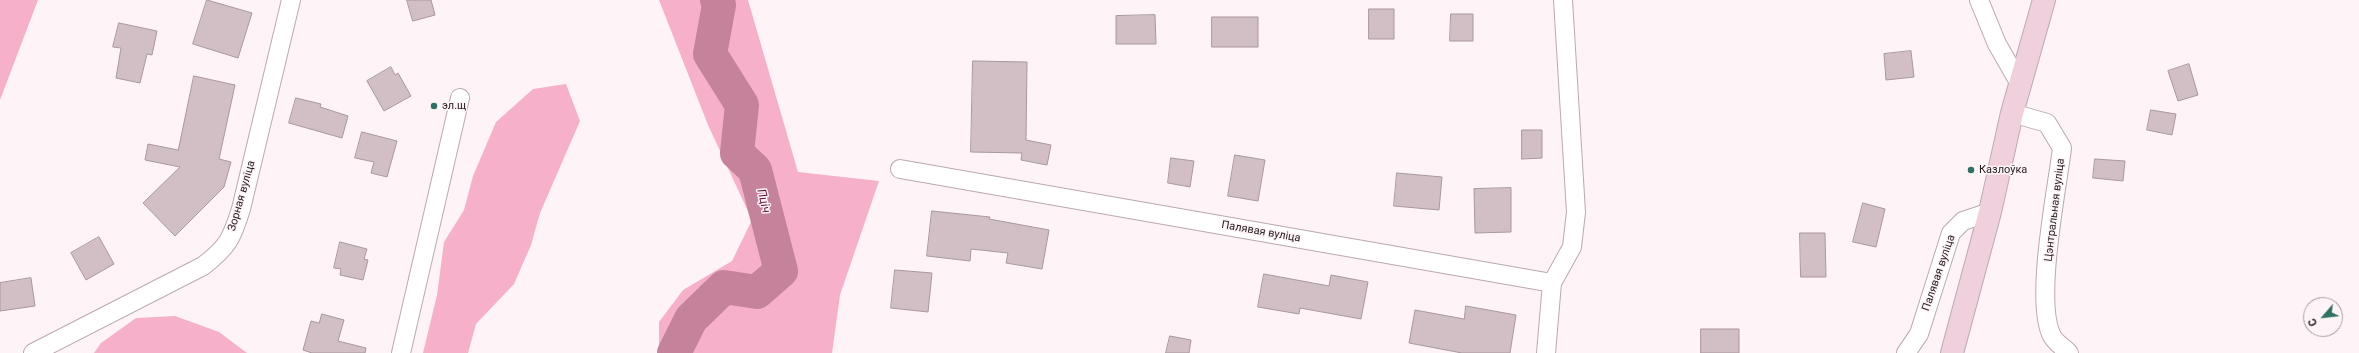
<!DOCTYPE html>
<html>
<head>
<meta charset="utf-8">
<style>
  body { margin:0 }
  #map { position:relative; width:2359px; height:353px; overflow:hidden; background:#fef3f7; font-family:Roboto,sans-serif }
  canvas { display:block }
  .north { position:absolute; left:2303px; top:297px; width:40px; height:40px; box-sizing:border-box; background:#fef3f7; border:1px solid #a69da1; border-radius:50%; rotate:242deg; font-size:11px; font-weight:700; line-height:16px; text-align:center; color:#231d1f }
  .north::after { content:''; display:block; margin:auto; width:14px; height:18px; background:#2e7061; clip-path:polygon(50% 0,100% 100%,50% 72%,0 100%) }
</style>
</head>
<body>
<div id="map">
<canvas width="2359" height="353"></canvas>
<div class="north">С</div>
</div>
<script>
const c = document.querySelector('canvas').getContext('2d');
c.lineJoin = 'round';
function paint(path, color) {
  c.fillStyle = color;
  c.fill(path, 'evenodd');
}
function stroke(path, color, width, dash) {
  c.strokeStyle = color;
  c.lineWidth = width;
  c.lineCap = dash ? 'butt' : 'round';
  c.setLineDash(dash || []);
  c.stroke(path);
}
function label(font, color, halo, rows, align = 'center') {
  c.font = font + ' Roboto,sans-serif';
  c.lineWidth = 3;
  c.setLineDash([]);
  c.textBaseline = 'middle';
  c.strokeStyle = halo;
  c.fillStyle = color;
  for (const [text, x, y, turn = 0] of rows) {
    c.save();
    c.translate(x, y);
    c.rotate((+turn || 0) * Math.PI / 180);
    c.textAlign = isNaN(turn) ? turn : align;
    if (halo) c.strokeText(text, 0, 0);
    c.fillText(text, 0, 0);
    c.restore();
  }
}
paint(new Path2D(`
  M 0,0 L 38,0 L 0,100 Z
  M 659,0 L 748,0 L 798,172 L 879,181 L 840,295 L 832,353 L 659,353 L 659,322 L 683,290 L 732,261 L 752,220 L 708,125 Z
  M 566,84 L 580,121 L 540,213 L 531,245 L 514,284 L 476,324 L 468,353 L 423,353 L 437,295 L 444,242 L 464,210 L 473,176 L 496,122 L 533,89 Z
  M 175,316 L 219,332 L 247,353 L 94,353 L 101,343 L 136,318 Z`), '#f7b0ca');
stroke(new Path2D(`
  M 674,353 L 691,319 L 724,287 L 757,292 L 781,271 L 755,170 L 737,153 L 742,105 L 710,54 L 719,5 L 717,0`), '#c5829b', 34);
const building = new Path2D(`
  M 207,0 L 252,13 L 238,58 L 193,44 Z
  M 407,0 L 431,0 L 435,15 L 413,21 Z
  M 1369,9 L 1394,9 L 1394,39 L 1369,39 Z
  M 1451,14 L 1473,14 L 1473,41 L 1450,41 Z
  M 1155,15 L 1156,44 L 1116,44 L 1116,16 Z
  M 1212,17 L 1258,17 L 1258,47 L 1212,47 Z
  M 119,23 L 157,31 L 152,55 L 147,54 L 140,83 L 116,78 L 121,48 L 113,47 Z
  M 1911,51 L 1914,77 L 1886,80 L 1884,54 Z
  M 973,61 L 1027,62 L 1026,140 L 1051,145 L 1047,165 L 1021,160 L 1022,153 L 971,152 Z
  M 2189,64 L 2198,95 L 2178,101 L 2168,71 Z
  M 391,67 L 395,75 L 398,73 L 411,96 L 384,111 L 367,81 Z
  M 194,76 L 235,85 L 219,159 L 231,162 L 224,187 L 175,236 L 143,203 L 180,167 L 145,160 L 148,144 L 178,150 Z
  M 296,98 L 321,104 L 320,107 L 348,116 L 342,138 L 289,123 Z
  M 2151,110 L 2176,114 L 2172,135 L 2147,130 Z
  M 1522,130 L 1542,130 L 1542,158 L 1522,159 Z
  M 362,132 L 397,141 L 387,177 L 371,173 L 374,162 L 355,158 Z
  M 1235,155 L 1265,160 L 1258,201 L 1228,196 Z
  M 1171,158 L 1194,161 L 1190,187 L 1168,183 Z
  M 2095,159 L 2125,161 L 2123,181 L 2093,178 Z
  M 1397,173 L 1442,177 L 1439,210 L 1394,206 Z
  M 1511,188 L 1511,232 L 1475,233 L 1474,189 Z
  M 1863,203 L 1885,209 L 1876,247 L 1853,242 Z
  M 932,211 L 990,217 L 989,219 L 1049,230 L 1042,269 L 1006,263 L 1008,253 L 971,249 L 970,261 L 927,256 Z
  M 1800,233 L 1825,233 L 1826,277 L 1801,277 Z
  M 99,237 L 114,264 L 86,280 L 71,253 Z
  M 340,242 L 367,249 L 364,259 L 368,260 L 363,280 L 340,275 L 341,269 L 334,268 Z
  M 895,270 L 932,273 L 928,312 L 891,308 Z
  M 1264,274 L 1329,286 L 1331,275 L 1368,282 L 1361,319 L 1300,308 L 1299,314 L 1258,307 Z
  M 31,278 L 35,306 L 0,311 L 0,283 Z
  M 1466,306 L 1516,315 L 1510,353 L 1462,353 L 1409,343 L 1415,310 L 1464,319 Z
  M 322,314 L 344,320 L 338,341 L 366,348 L 365,353 L 312,353 L 303,350 L 311,321 L 319,323 Z
  M 1701,329 L 1739,329 L 1739,353 L 1701,353 Z
  M 1170,336 L 1191,340 L 1189,353 L 1166,353 Z`);
paint(building, '#d1bfc5');
stroke(building, '#a9979d', 1);
const street = new Path2D(`
  M 1979,0 L 1997,44 L 2020,84
  M 2012,113 L 2047,123 L 2062,148 C 2057,190 2034,301 2052,336 C 2055,342 2064,348 2069,353
  M 900,169 L 1552,283 L 1546,353
  M 1552,283 L 1572,247 L 1576,212 L 1563,0
  M 33,353 L 203,266 C 228,247 232,238 241,209 L 291,0
  M 401,353 L 460,98
  M 1906,353 L 1919,334 L 1951,233 L 1963,221 L 1990,212`);
const secondary = new Path2D(`
  M 1952,353 L 1990,212 L 2012,113 L 2044,0`);
stroke(street, '#bba9ae', 20);
stroke(secondary, '#bba9ae', 24);
stroke(street, '#fff', 18);
stroke(secondary, '#f1d0de', 22);
for (const [x, y, r, color] of [
  [434,106,4,"#2e7061"],
  [1971,170,4,"#2e7061"]
]) {
  const dot = new Path2D();
  dot.arc(x, y, r, 0, 2 * Math.PI);
  c.fillStyle = color;
  c.fill(dot);
  stroke(dot, '#fef3f7', 1.5);
}
label('11px', '#231d1f', '#fef3f7', [
  ["эл.щ",442,106],
  ["Казлоўка",1979,170]
], 'left');
label('11px', '#231d1f', '#fef3f7', [
  ["Зорная вуліца",242,196,-74],
  ["Цэнтральная вуліца",2055,210,-83],
  ["Палявая вуліца",1261,232,10],
  ["Палявая вуліца",1939,273,-71]
]);
label('italic 12px', '#601038', '#fef3f7', [
  ["Пціч",763,201,76]
]);
</script>
</body>
</html>
